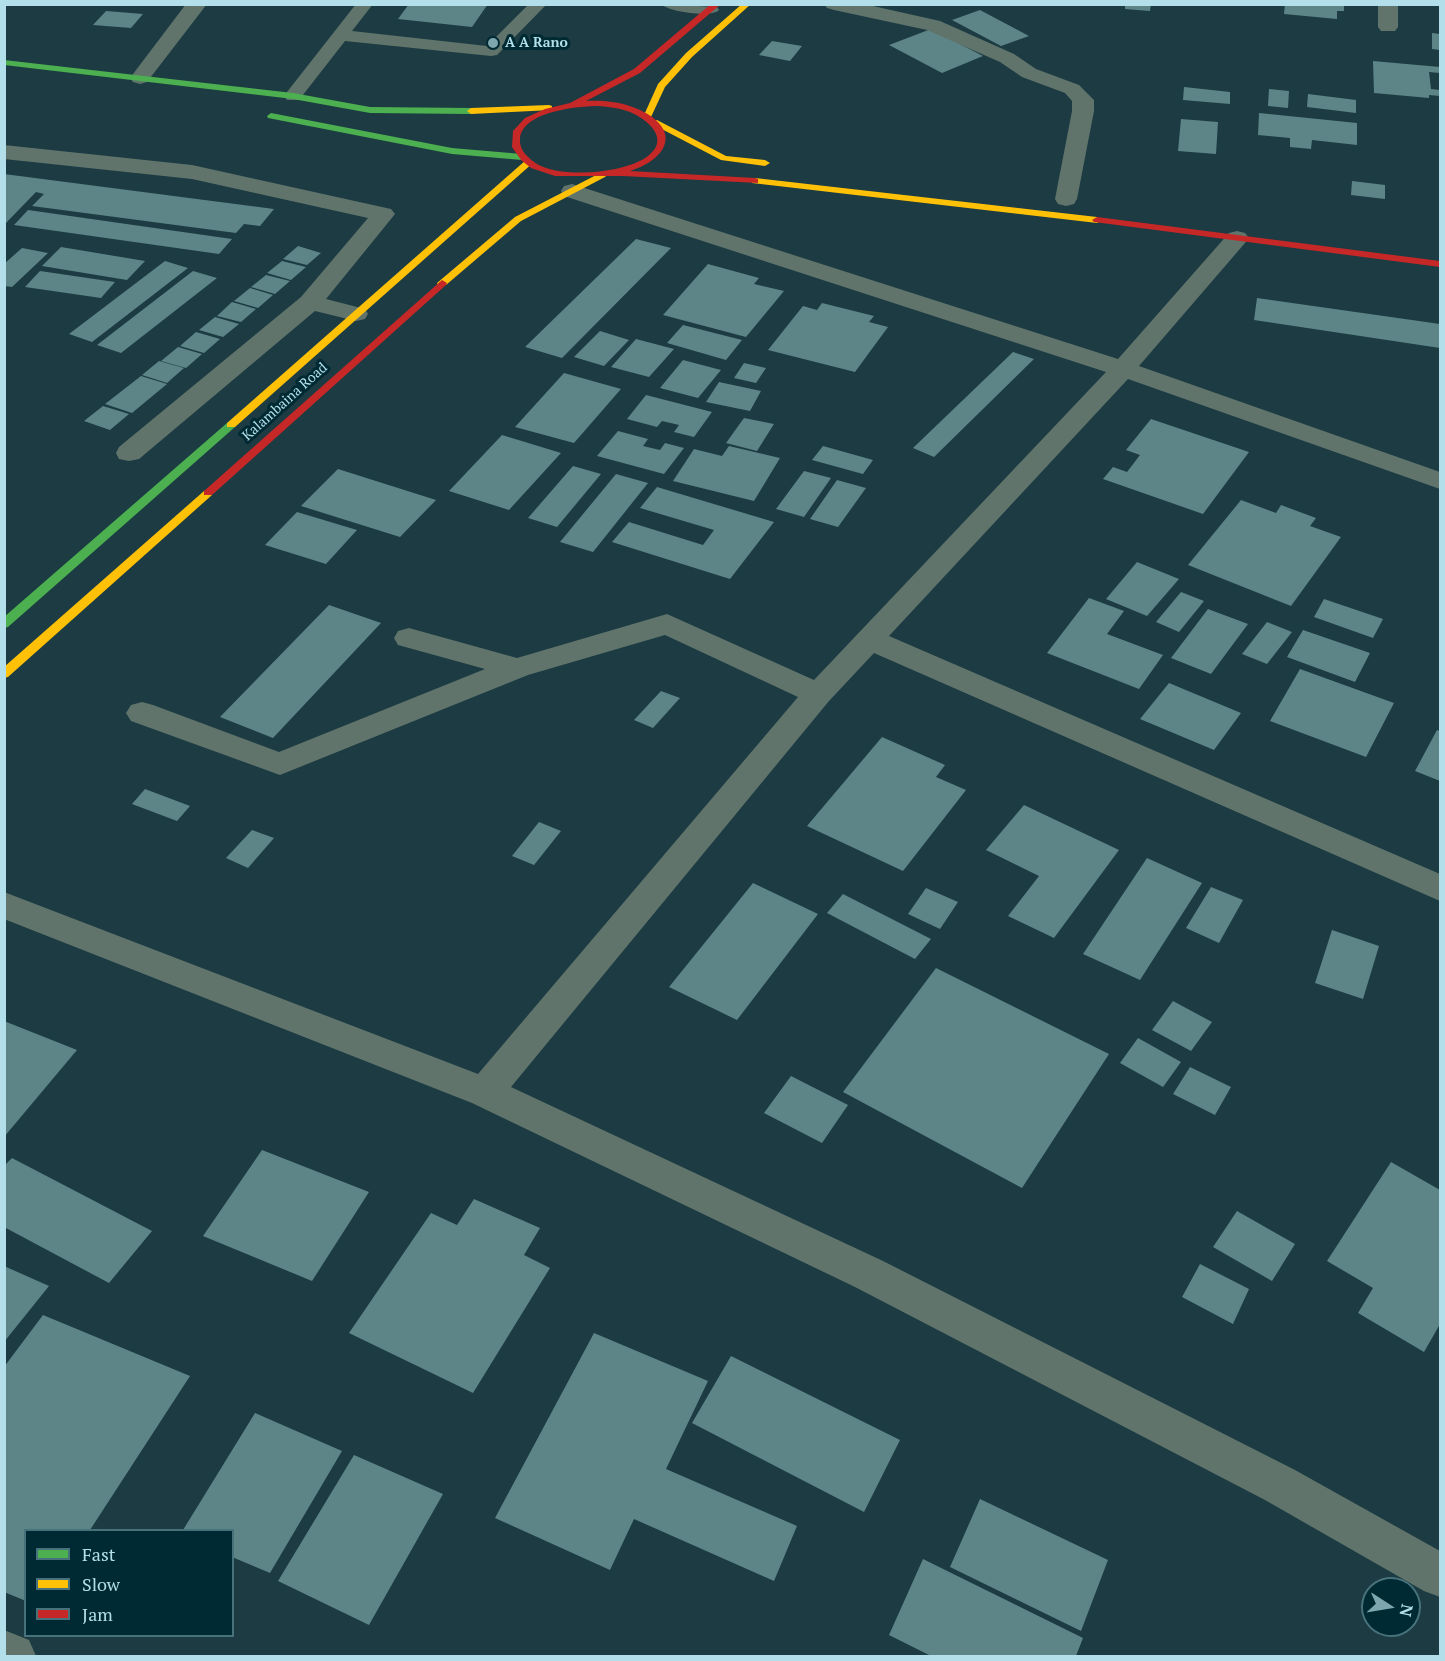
<!DOCTYPE html>
<html>
<head>
<meta charset="utf-8">
<style>
  body { margin:0 }
  #map { position:relative; width:1445px; height:1661px; overflow:hidden; background:#1c3b42; font-family:"PT Serif",serif }
  canvas { display:block }
  .frame { position:absolute; inset:0; border:6px solid #b2dfea; pointer-events:none }
  .legend { position:absolute; left:24px; top:1529px; width:210px; height:108px; box-sizing:border-box; background:#002a33; border:2px solid #47727c; margin:0; padding:8px 10px; list-style:none; font-size:18px; color:#b2dfea }
  .legend li { display:flex; align-items:center; gap:12px; height:30px }
  .legend b { width:30px; border:2px solid #47727c }
  .north { position:absolute; left:1361px; top:1577px; width:60px; height:60px; box-sizing:border-box; background:#002a33; border:2px solid #47727c; border-radius:50%; rotate:102deg; font-size:16px; font-weight:700; line-height:24px; text-align:center; color:#b2dfea }
  .north::after { content:''; display:block; margin:auto; width:21px; height:27px; background:#7ea6af; clip-path:polygon(50% 0,100% 100%,50% 72%,0 100%) }
</style>
</head>
<body>
<div id="map">
<canvas width="1445" height="1661"></canvas>
<div class="frame"></div>
<ul class="legend">
<li><b style="height:8px;background:#4caf50"></b>Fast</li>
<li><b style="height:8px;background:#ffc107"></b>Slow</li>
<li><b style="height:8px;background:#c62828"></b>Jam</li>
</ul>
<div class="north">N</div>
</div>
<script>
const c = document.querySelector('canvas').getContext('2d');
c.lineJoin = 'round';
function paint(path, color) {
  c.fillStyle = color;
  c.fill(path, 'evenodd');
}
function stroke(path, color, width, dash) {
  c.strokeStyle = color;
  c.lineWidth = width;
  c.lineCap = dash ? 'butt' : 'round';
  c.setLineDash(dash || []);
  c.stroke(path);
}
function label(font, color, halo, rows, align = 'center') {
  c.font = font + ' "PT Serif",serif';
  c.lineWidth = 6;
  c.setLineDash([]);
  c.textBaseline = 'middle';
  c.strokeStyle = halo;
  c.fillStyle = color;
  for (const [text, x, y, turn = 0] of rows) {
    c.save();
    c.translate(x, y);
    c.rotate((+turn || 0) * Math.PI / 180);
    c.textAlign = isNaN(turn) ? turn : align;
    if (halo) c.strokeText(text, 0, 0);
    c.fillText(text, 0, 0);
    c.restore();
  }
}
paint(new Path2D(`
  M 409,4 L 488,4 L 472,27 L 398,19 Z
  M 1125,4 L 1151,4 L 1150,11 L 1125,9 Z
  M 1285,4 L 1344,4 L 1344,11 L 1337,11 L 1337,19 L 1284,14 Z
  M 980,10 L 1029,36 L 1001,46 L 952,20 Z
  M 106,11 L 143,14 L 131,28 L 93,25 Z
  M 931,29 L 983,56 L 942,73 L 889,45 Z
  M 1432,33 L 1440,34 L 1440,50 L 1432,49 Z
  M 772,41 L 802,46 L 790,61 L 759,55 Z
  M 1373,61 L 1440,67 L 1440,73 L 1429,72 L 1431,89 L 1440,90 L 1440,96 L 1429,95 L 1429,98 L 1374,93 Z
  M 1184,87 L 1230,92 L 1230,104 L 1183,100 Z
  M 1269,89 L 1289,91 L 1288,108 L 1268,106 Z
  M 1308,94 L 1356,100 L 1356,113 L 1307,107 Z
  M 1259,113 L 1357,123 L 1357,145 L 1312,140 L 1311,149 L 1290,147 L 1290,138 L 1258,135 Z
  M 1181,119 L 1218,122 L 1216,154 L 1178,151 Z
  M 4,174 L 274,209 L 260,226 L 244,224 L 236,233 L 32,206 L 44,194 L 36,192 L 4,225 Z
  M 1352,181 L 1385,185 L 1385,199 L 1351,195 Z
  M 28,210 L 232,239 L 219,254 L 14,225 Z
  M 636,239 L 671,248 L 562,358 L 525,347 Z
  M 298,246 L 321,253 L 307,265 L 283,259 Z
  M 61,247 L 145,261 L 127,280 L 42,266 Z
  M 22,248 L 48,253 L 12,287 L 4,286 L 4,264 Z
  M 165,261 L 188,268 L 92,342 L 69,334 Z
  M 282,261 L 306,267 L 291,280 L 267,273 Z
  M 708,264 L 759,278 L 754,284 L 784,291 L 746,337 L 663,315 Z
  M 40,271 L 115,282 L 101,298 L 25,287 Z
  M 193,271 L 217,278 L 121,353 L 97,345 Z
  M 266,275 L 290,281 L 275,294 L 251,287 Z
  M 250,288 L 273,295 L 258,308 L 234,301 Z
  M 1257,298 L 1440,324 L 1440,348 L 1254,320 Z
  M 232,302 L 256,309 L 241,322 L 217,316 Z
  M 822,303 L 874,316 L 869,322 L 888,327 L 855,372 L 768,350 L 803,306 L 817,310 Z
  M 215,317 L 239,324 L 223,337 L 199,330 Z
  M 683,325 L 742,340 L 726,360 L 667,343 Z
  M 600,331 L 629,340 L 604,366 L 574,357 Z
  M 196,332 L 220,339 L 204,353 L 180,346 Z
  M 636,339 L 674,349 L 649,377 L 611,367 Z
  M 178,347 L 202,354 L 186,368 L 161,361 Z
  M 1013,352 L 1034,359 L 934,457 L 913,448 Z
  M 683,360 L 721,370 L 698,398 L 660,388 Z
  M 159,361 L 184,368 L 167,383 L 142,375 Z
  M 744,363 L 766,368 L 756,383 L 734,378 Z
  M 564,373 L 621,389 L 574,443 L 515,427 Z
  M 141,376 L 167,384 L 132,413 L 105,404 Z
  M 719,382 L 761,391 L 750,411 L 706,402 Z
  M 646,395 L 712,412 L 694,437 L 674,432 L 679,425 L 662,421 L 657,427 L 627,419 Z
  M 103,406 L 129,414 L 110,430 L 84,421 Z
  M 744,418 L 774,424 L 757,451 L 726,443 Z
  M 1151,419 L 1249,452 L 1203,514 L 1103,479 L 1113,467 L 1127,472 L 1140,455 L 1126,450 Z
  M 618,431 L 648,439 L 643,446 L 660,450 L 665,443 L 684,448 L 664,474 L 597,456 Z
  M 502,435 L 561,453 L 509,510 L 449,491 Z
  M 729,446 L 780,458 L 754,501 L 673,481 L 694,449 L 722,456 Z
  M 823,446 L 873,460 L 863,474 L 812,460 Z
  M 573,466 L 601,474 L 557,527 L 528,518 Z
  M 338,469 L 436,500 L 400,537 L 301,506 Z
  M 804,471 L 831,478 L 804,517 L 776,509 Z
  M 616,474 L 648,483 L 593,552 L 560,542 Z
  M 837,480 L 866,488 L 838,527 L 810,519 Z
  M 657,487 L 774,522 L 730,579 L 612,542 L 629,522 L 703,545 L 714,530 L 640,508 Z
  M 1241,500 L 1276,513 L 1281,505 L 1316,518 L 1310,526 L 1341,537 L 1291,606 L 1188,565 Z
  M 297,512 L 357,530 L 326,564 L 265,545 Z
  M 1137,562 L 1179,579 L 1147,616 L 1106,599 Z
  M 1181,592 L 1204,601 L 1179,632 L 1156,622 Z
  M 1089,598 L 1124,611 L 1107,634 L 1163,655 L 1139,689 L 1047,653 Z
  M 1324,599 L 1383,619 L 1373,638 L 1314,617 Z
  M 329,605 L 381,623 L 273,738 L 220,717 Z
  M 1208,609 L 1248,624 L 1211,674 L 1171,658 Z
  M 1267,622 L 1292,632 L 1267,664 L 1242,654 Z
  M 1303,630 L 1370,653 L 1355,682 L 1287,657 Z
  M 1300,669 L 1394,703 L 1366,757 L 1270,721 Z
  M 1169,683 L 1241,713 L 1214,750 L 1140,719 Z
  M 661,691 L 680,698 L 653,728 L 634,720 Z
  M 1437,730 L 1440,731 L 1440,781 L 1415,771 Z
  M 882,737 L 945,765 L 936,777 L 966,790 L 903,871 L 807,826 Z
  M 145,789 L 190,806 L 177,821 L 132,804 Z
  M 1024,805 L 1119,850 L 1054,938 L 1008,916 L 1039,876 L 986,850 Z
  M 539,822 L 561,831 L 534,865 L 512,856 Z
  M 252,830 L 274,838 L 248,868 L 226,858 Z
  M 1147,858 L 1202,883 L 1140,980 L 1083,954 Z
  M 753,883 L 818,914 L 737,1020 L 669,987 Z
  M 1211,887 L 1243,900 L 1219,943 L 1186,928 Z
  M 926,888 L 958,902 L 940,929 L 908,914 Z
  M 843,894 L 931,939 L 915,959 L 827,913 Z
  M 1332,930 L 1379,946 L 1363,999 L 1315,983 Z
  M 936,968 L 1109,1054 L 1022,1188 L 843,1092 Z
  M 1173,1001 L 1212,1022 L 1191,1051 L 1152,1030 Z
  M 4,1021 L 77,1050 L 4,1137 Z
  M 1138,1038 L 1181,1062 L 1163,1087 L 1120,1063 Z
  M 1190,1067 L 1231,1087 L 1215,1115 L 1173,1094 Z
  M 791,1076 L 848,1105 L 822,1143 L 764,1113 Z
  M 262,1150 L 369,1192 L 312,1281 L 203,1236 Z
  M 12,1158 L 152,1231 L 109,1283 L 4,1227 L 4,1166 Z
  M 1391,1162 L 1440,1190 L 1440,1324 L 1424,1352 L 1358,1313 L 1373,1288 L 1327,1261 Z
  M 474,1199 L 540,1228 L 524,1255 L 550,1268 L 473,1393 L 349,1333 L 431,1213 L 457,1225 Z
  M 1237,1211 L 1295,1244 L 1272,1281 L 1213,1247 Z
  M 1200,1264 L 1249,1289 L 1233,1324 L 1182,1297 Z
  M 4,1266 L 49,1286 L 4,1342 Z
  M 43,1315 L 190,1376 L 90,1530 L 26,1530 L 26,1601 L 4,1592 L 4,1367 Z
  M 594,1333 L 708,1381 L 666,1469 L 797,1526 L 774,1581 L 634,1519 L 610,1570 L 495,1518 Z
  M 731,1356 L 900,1440 L 864,1512 L 692,1423 Z
  M 255,1413 L 342,1451 L 270,1573 L 232,1557 L 232,1530 L 183,1530 Z
  M 354,1455 L 443,1494 L 369,1625 L 278,1581 Z
  M 980,1499 L 1108,1560 L 1081,1631 L 950,1567 Z
  M 923,1559 L 1083,1638 L 1076,1656 L 931,1656 L 889,1635 Z`), '#5d8588');
paint(new Path2D(`
  M 356,4 L 373,4 L 352,31 L 487,46 L 529,4 L 547,4 L 497,55 L 491,56 L 345,41 L 299,100 L 287,100 L 284,96 L 287,92 Z
  M 661,4 L 717,7 L 719,10 C 712,18 669,12 661,4 Z`), '#60746c');
paint(new Path2D(`
  M 186,4 L 207,4 L 147,82 L 140,84 L 133,82 L 130,78 Z
  M 824,4 L 864,4 L 940,21 L 1014,54 L 1036,69 L 1079,85 L 1094,100 L 1094,111 L 1077,199 L 1074,204 L 1066,206 L 1058,204 L 1055,199 L 1072,111 L 1072,101 L 1065,93 L 1022,77 L 1000,62 L 927,30 L 834,10 L 827,8 Z
  M 1378,4 L 1398,4 L 1398,27 L 1395,31 L 1381,31 L 1378,27 Z
  M 4,145 L 192,165 L 391,209 L 395,214 L 391,219 L 326,299 L 365,309 L 368,314 L 365,319 L 356,321 L 315,311 L 139,459 L 129,461 L 119,459 L 116,453 L 119,447 L 301,297 L 368,218 L 192,179 L 4,159 Z
  M 572,184 L 1118,359 L 1229,233 L 1237,231 L 1245,233 L 1249,238 L 1245,243 L 1139,366 L 1440,472 L 1440,489 L 1128,379 L 889,636 L 1440,874 L 1440,901 L 874,653 L 829,701 L 511,1087 L 883,1261 L 1295,1470 L 1440,1551 L 1440,1597 L 1424,1591 L 1265,1500 L 855,1287 L 472,1103 L 4,919 L 4,892 L 478,1074 L 798,697 L 665,635 L 528,675 L 280,775 L 131,721 L 126,713 L 131,705 L 142,702 L 153,705 L 279,752 L 485,669 L 398,645 L 394,638 L 398,631 L 409,628 L 517,658 L 667,614 L 814,680 L 1106,372 L 564,196 L 561,191 L 564,186 Z
  M 4,1630 L 29,1640 L 36,1656 L 4,1656 Z`), '#60746c');
paint(new Path2D(`
  M 4,60 L 293,93 L 370,107 L 471,108 L 475,111 L 471,114 L 370,113 L 293,99 L 4,65 Z
  M 271,113 L 452,148 L 522,154 L 527,157 L 522,160 L 452,154 L 268,118 L 267,116 Z
  M 231,422 L 235,423 L 235,427 L 8,627 L 4,628 L 4,617 L 227,423 Z`), '#4caf50');
paint(new Path2D(`
  M 742,4 L 751,4 L 692,57 L 665,87 L 651,117 L 645,117 L 644,115 L 658,84 L 686,53 Z
  M 549,105 L 552,106 L 552,110 L 471,114 L 467,111 L 471,108 Z
  M 657,120 L 726,156 L 765,160 L 770,163 L 765,166 L 721,160 L 654,125 L 654,121 Z
  M 526,160 L 534,162 L 235,427 L 227,427 L 227,423 Z
  M 602,172 L 607,175 L 605,177 L 521,221 L 446,285 L 438,285 L 437,283 L 515,217 Z
  M 755,178 L 1097,217 L 1102,220 L 1097,223 L 752,183 L 752,179 Z
  M 208,490 L 212,491 L 212,495 L 8,677 L 4,678 L 4,667 L 204,491 Z`), '#ffc107');
paint(new Path2D(`
  M 711,4 L 721,4 L 640,73 L 586,101 C 604,100 623,102 640,110 C 682,130 668,159 630,171 L 755,178 L 758,179 L 758,183 L 623,176 L 555,176 L 531,168 L 521,160 L 512,147 L 513,131 L 525,118 L 545,109 L 570,103 L 634,69 ZM 599,106 C 609,107 618,108 627,111 C 645,117 672,138 648,156 C 626,173 562,179 537,164 C 528,158 519,150 520,139 C 522,111 579,106 599,106 Z
  M 1097,217 L 1440,261 L 1440,267 L 1094,222 L 1092,220 Z
  M 442,280 L 447,283 L 446,285 L 212,495 L 204,495 L 204,491 Z`), '#c62828');
for (const [x, y, r, color] of [
  [493,43,6,"#7ea6af"]
]) {
  const dot = new Path2D();
  dot.arc(x, y, r, 0, 2 * Math.PI);
  c.fillStyle = color;
  c.fill(dot);
  stroke(dot, '#002a33', 2);
}
label('bold 14px', '#b2dfea', '#002a33', [
  ["A A Rano",505,43]
], 'left');
label('14px', '#b2dfea', '#002a33', [
  ["Kalambaina Road",285,402,-42]
]);
</script>
</body>
</html>
